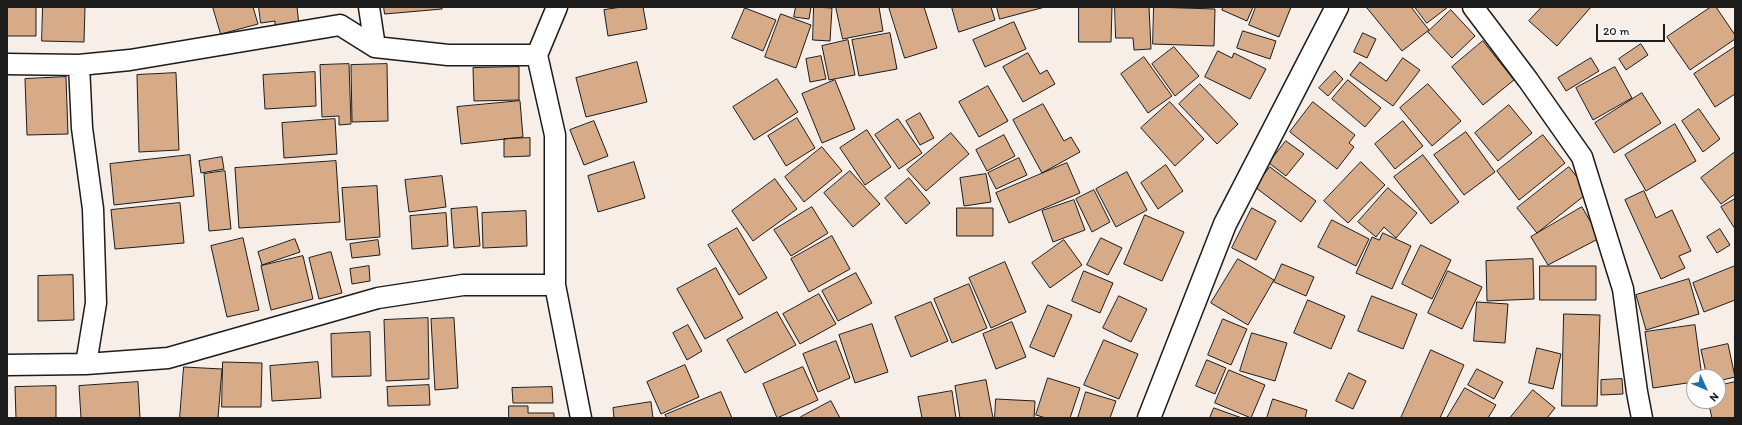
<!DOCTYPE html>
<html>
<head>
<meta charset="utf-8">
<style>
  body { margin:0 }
  #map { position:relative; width:1742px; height:425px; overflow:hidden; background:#f7eee7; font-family:Itim,sans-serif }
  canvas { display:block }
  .frame { position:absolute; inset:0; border:8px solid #1c1c1c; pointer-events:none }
  .north { position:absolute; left:1686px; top:369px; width:40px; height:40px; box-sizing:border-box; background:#fff; border:1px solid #a4a4a4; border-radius:50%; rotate:134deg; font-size:11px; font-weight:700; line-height:16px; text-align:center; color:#1c1c1c }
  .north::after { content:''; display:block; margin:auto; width:14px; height:18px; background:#1f6fb2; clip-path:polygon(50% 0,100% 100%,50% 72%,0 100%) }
  .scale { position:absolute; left:1596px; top:24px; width:69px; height:18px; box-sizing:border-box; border:2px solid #1c1c1c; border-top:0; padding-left:5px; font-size:12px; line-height:14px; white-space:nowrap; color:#1c1c1c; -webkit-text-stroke:3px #fff; paint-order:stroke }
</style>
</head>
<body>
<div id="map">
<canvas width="1742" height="425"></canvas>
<div class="frame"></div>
<div class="north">N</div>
<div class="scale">20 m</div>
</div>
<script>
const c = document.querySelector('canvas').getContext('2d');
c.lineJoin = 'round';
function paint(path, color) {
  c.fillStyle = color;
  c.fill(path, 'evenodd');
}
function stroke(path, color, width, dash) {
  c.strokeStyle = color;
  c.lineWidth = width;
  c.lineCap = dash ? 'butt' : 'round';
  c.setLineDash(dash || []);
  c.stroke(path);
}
const building = new Path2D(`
  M 7,7 L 36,7 L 36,36 L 7,36 Z
  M 43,7 L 85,7 L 84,42 L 42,41 Z
  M 213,7 L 253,7 L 258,24 L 221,34 Z
  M 259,7 L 297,7 L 299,25 L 275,27 L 275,21 L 261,23 Z
  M 384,7 L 442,7 L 442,9 L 385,14 Z
  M 622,7 L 643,7 L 647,29 L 608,36 L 604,10 Z
  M 796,7 L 811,7 L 809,19 L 794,17 Z
  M 814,7 L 832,8 L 830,41 L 813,40 Z
  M 836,7 L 879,7 L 883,31 L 843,39 Z
  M 889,7 L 924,7 L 937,48 L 905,58 Z
  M 952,7 L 991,7 L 995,20 L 959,32 Z
  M 997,7 L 1045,7 L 1000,19 Z
  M 1079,7 L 1112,7 L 1111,42 L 1079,42 Z
  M 1115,7 L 1149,7 L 1151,49 L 1134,50 L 1133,38 L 1116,38 Z
  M 1154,7 L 1215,9 L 1214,46 L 1153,44 Z
  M 1224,7 L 1253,7 L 1247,21 L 1222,10 Z
  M 1256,7 L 1291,7 L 1279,37 L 1249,25 Z
  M 1368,7 L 1411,7 L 1429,30 L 1402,51 L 1367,8 Z
  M 1415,7 L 1448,7 L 1427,23 Z
  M 1542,7 L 1591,7 L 1557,46 L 1529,21 Z
  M 1711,7 L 1716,7 L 1735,35 L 1735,39 L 1690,70 L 1667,37 Z
  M 745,8 L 776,20 L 763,51 L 732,38 Z
  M 1451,10 L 1475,36 L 1452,58 L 1428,32 Z
  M 781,14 L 811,25 L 796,68 L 765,57 Z
  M 1014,22 L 1026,49 L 985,67 L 973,40 Z
  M 1243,31 L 1276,41 L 1270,59 L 1237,48 Z
  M 890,33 L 897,69 L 859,76 L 852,40 Z
  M 1363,33 L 1376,39 L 1367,58 L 1354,52 Z
  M 848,40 L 855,75 L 829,80 L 822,46 Z
  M 1483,41 L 1514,80 L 1483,105 L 1452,67 Z
  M 1641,44 L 1648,55 L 1626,70 L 1619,59 Z
  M 1174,47 L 1199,76 L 1175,96 L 1152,64 Z
  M 1735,47 L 1735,94 L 1715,107 L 1694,74 Z
  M 1218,51 L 1232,58 L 1234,53 L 1266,69 L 1250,99 L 1205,77 Z
  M 1028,53 L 1040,74 L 1047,70 L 1055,84 L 1023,102 L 1003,67 Z
  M 821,56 L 826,79 L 810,82 L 806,59 Z
  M 1144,57 L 1172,96 L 1148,113 L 1121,74 Z
  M 1403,58 L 1420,70 L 1393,106 L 1350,75 L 1360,62 L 1386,81 Z
  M 1591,58 L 1599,71 L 1566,91 L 1558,78 Z
  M 637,62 L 647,102 L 586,117 L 576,78 Z
  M 349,64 L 351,124 L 339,125 L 339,116 L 322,117 L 320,65 Z
  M 387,64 L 388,121 L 352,122 L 351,65 Z
  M 519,67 L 519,100 L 474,101 L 473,68 Z
  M 1615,67 L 1632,98 L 1593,120 L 1576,88 Z
  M 1335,71 L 1343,79 L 1328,96 L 1319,88 Z
  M 315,72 L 316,106 L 265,109 L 263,75 Z
  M 176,73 L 179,150 L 139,152 L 137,75 Z
  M 66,77 L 68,134 L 27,135 L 25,79 Z
  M 777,79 L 798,112 L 754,140 L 733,107 Z
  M 835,80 L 855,129 L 822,143 L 802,94 Z
  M 1348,80 L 1381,108 L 1365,127 L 1332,99 Z
  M 1200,84 L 1238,124 L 1217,144 L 1179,104 Z
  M 1428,84 L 1461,121 L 1432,146 L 1400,108 Z
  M 988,86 L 1008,121 L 979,137 L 959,102 Z
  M 1642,93 L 1661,123 L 1614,153 L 1595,123 Z
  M 520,101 L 523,137 L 461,144 L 457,107 Z
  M 1170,102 L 1204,139 L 1175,166 L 1141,128 Z
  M 1313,102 L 1355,135 L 1349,143 L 1354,147 L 1337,169 L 1290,132 Z
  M 1043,104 L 1064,141 L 1071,137 L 1080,152 L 1042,173 L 1013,120 Z
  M 1509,105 L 1532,133 L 1498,161 L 1475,133 Z
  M 1699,109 L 1720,139 L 1703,152 L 1682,121 Z
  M 920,113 L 934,138 L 920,145 L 906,121 Z
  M 797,118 L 815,148 L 786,166 L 768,136 Z
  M 335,119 L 337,154 L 284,158 L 282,123 Z
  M 898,119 L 922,153 L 899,169 L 875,135 Z
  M 594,121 L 608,156 L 584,165 L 570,130 Z
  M 1403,121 L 1423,146 L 1395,169 L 1375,144 Z
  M 1675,124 L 1696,161 L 1646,191 L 1625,155 Z
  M 867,130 L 891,167 L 865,185 L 840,148 Z
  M 1466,132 L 1495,172 L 1464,195 L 1434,155 Z
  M 951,133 L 969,154 L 926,191 L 907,170 Z
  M 1004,135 L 1015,156 L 987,171 L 976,150 Z
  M 1543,135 L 1565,163 L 1519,200 L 1497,171 Z
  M 530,138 L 530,156 L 504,157 L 504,139 Z
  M 1286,141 L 1304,154 L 1286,176 L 1269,163 Z
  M 822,147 L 842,171 L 804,202 L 785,177 Z
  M 1735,152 L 1735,194 L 1721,204 L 1701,178 Z
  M 190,155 L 194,196 L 114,205 L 110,164 Z
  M 1423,155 L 1459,202 L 1431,224 L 1394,177 Z
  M 222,157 L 224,169 L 201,173 L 199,161 Z
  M 1019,158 L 1027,175 L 996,189 L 988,173 Z
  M 336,161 L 340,222 L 239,228 L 235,168 Z
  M 634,162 L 645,198 L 598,212 L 588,176 Z
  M 1361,162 L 1385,185 L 1348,223 L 1324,201 Z
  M 1067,163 L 1080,193 L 1009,223 L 996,193 Z
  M 1166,165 L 1183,191 L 1158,209 L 1141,183 Z
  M 1270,167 L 1316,201 L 1301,222 L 1255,187 Z
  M 1569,167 L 1589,192 L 1537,233 L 1517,208 Z
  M 225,171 L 231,229 L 209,231 L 204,174 Z
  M 850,171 L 880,204 L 853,227 L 824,193 Z
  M 1127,172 L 1147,210 L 1116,227 L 1096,189 Z
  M 986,174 L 991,202 L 964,206 L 960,178 Z
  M 442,176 L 446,207 L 409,212 L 405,180 Z
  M 909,178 L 930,203 L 906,224 L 885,198 Z
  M 775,179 L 797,209 L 753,241 L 732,211 Z
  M 377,186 L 380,237 L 346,240 L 342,188 Z
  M 1388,188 L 1417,213 L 1396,238 L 1384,227 L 1376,237 L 1358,222 Z
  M 1094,190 L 1110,222 L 1092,232 L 1076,199 Z
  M 1644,191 L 1656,218 L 1672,210 L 1691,251 L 1679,256 L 1685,268 L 1661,279 L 1625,200 Z
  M 1735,199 L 1735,229 L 1721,207 Z
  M 1074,200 L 1085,230 L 1053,242 L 1042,211 Z
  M 180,203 L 184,243 L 115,249 L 111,210 Z
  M 477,207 L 480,246 L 454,248 L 451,209 Z
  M 812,207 L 828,233 L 791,256 L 774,230 Z
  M 1582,207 L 1600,238 L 1548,265 L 1531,237 Z
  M 957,208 L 993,208 L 993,236 L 957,236 Z
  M 1252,208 L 1276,221 L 1256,260 L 1232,248 Z
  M 526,211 L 527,246 L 483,248 L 482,213 Z
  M 446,213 L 448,246 L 412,249 L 410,216 Z
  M 1145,215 L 1184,232 L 1162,281 L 1124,264 Z
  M 1332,220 L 1369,239 L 1356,266 L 1318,247 Z
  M 737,228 L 767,278 L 739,295 L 708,245 Z
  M 1720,229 L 1730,245 L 1717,253 L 1707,237 Z
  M 1383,233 L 1411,246 L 1392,289 L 1356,273 L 1372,237 L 1379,240 Z
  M 832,236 L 850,269 L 809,292 L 791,259 Z
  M 243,238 L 259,310 L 227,317 L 211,246 Z
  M 1101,238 L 1122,248 L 1108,275 L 1087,265 Z
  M 295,239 L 300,252 L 262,265 L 258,252 Z
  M 378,240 L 380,255 L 352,258 L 350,244 Z
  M 1064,240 L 1082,265 L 1050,288 L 1032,263 Z
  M 1421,245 L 1451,260 L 1432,299 L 1402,284 Z
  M 331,252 L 342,293 L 319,299 L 309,258 Z
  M 303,256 L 313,299 L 271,310 L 261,266 Z
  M 1238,259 L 1274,280 L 1248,325 L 1211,303 Z
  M 1533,259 L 1534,299 L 1487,301 L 1486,261 Z
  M 1005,262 L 1026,312 L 991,328 L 969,278 Z
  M 1282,264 L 1314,277 L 1306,296 L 1274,282 Z
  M 369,266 L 370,281 L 352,284 L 350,269 Z
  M 1540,266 L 1596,266 L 1596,300 L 1540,300 Z
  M 1735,266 L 1735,300 L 1704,312 L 1693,283 Z
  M 716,268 L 743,318 L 705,339 L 677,289 Z
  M 1084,271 L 1113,283 L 1100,313 L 1072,301 Z
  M 1448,271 L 1482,287 L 1462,329 L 1428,313 Z
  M 856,273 L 872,303 L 838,321 L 822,291 Z
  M 73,275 L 74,320 L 38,321 L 38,276 Z
  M 1689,279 L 1699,314 L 1646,330 L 1636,295 Z
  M 969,284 L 987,328 L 952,343 L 934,299 Z
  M 819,294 L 836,324 L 800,344 L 783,314 Z
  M 1119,296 L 1147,309 L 1131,342 L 1103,328 Z
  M 1372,296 L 1417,314 L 1403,349 L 1358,331 Z
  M 1308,300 L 1345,316 L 1331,349 L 1294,333 Z
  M 931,302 L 948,341 L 911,357 L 895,317 Z
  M 1477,302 L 1508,304 L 1505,343 L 1474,341 Z
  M 1048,305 L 1072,315 L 1054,357 L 1030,347 Z
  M 777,312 L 796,345 L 745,373 L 727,340 Z
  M 1564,314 L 1600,315 L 1597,406 L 1562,406 Z
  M 428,318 L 429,379 L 386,381 L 384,320 Z
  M 454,318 L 458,388 L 435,390 L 431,319 Z
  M 1223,319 L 1247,329 L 1231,365 L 1208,355 Z
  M 1012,322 L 1026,357 L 996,369 L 983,334 Z
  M 872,324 L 888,372 L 855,383 L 839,335 Z
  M 688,325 L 702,351 L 687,360 L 673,333 Z
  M 1695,325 L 1702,377 L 1694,377 L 1694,382 L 1653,388 L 1645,332 Z
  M 370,332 L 371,376 L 332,377 L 331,334 Z
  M 1252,333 L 1287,343 L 1275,381 L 1240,371 Z
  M 1104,340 L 1138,354 L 1119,399 L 1084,385 Z
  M 836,341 L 850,378 L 818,392 L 803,354 Z
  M 1728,344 L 1735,377 L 1718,381 L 1718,377 L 1707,377 L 1701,350 Z
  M 1537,348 L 1561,354 L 1553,389 L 1529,383 Z
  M 1431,350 L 1464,365 L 1440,418 L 1401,418 Z
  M 1207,360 L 1226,368 L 1215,394 L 1196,386 Z
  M 223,362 L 262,363 L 261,407 L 222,407 Z
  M 318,362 L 321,398 L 272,401 L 270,366 Z
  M 685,365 L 699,397 L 661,414 L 647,382 Z
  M 184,367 L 222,369 L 218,418 L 180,418 Z
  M 803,367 L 818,400 L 777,418 L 763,384 Z
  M 1477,369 L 1503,382 L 1494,399 L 1468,385 Z
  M 1229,370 L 1265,385 L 1251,418 L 1215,403 Z
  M 1349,373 L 1366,381 L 1353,409 L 1336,401 Z
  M 1048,378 L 1080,388 L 1070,418 L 1046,418 L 1036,415 Z
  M 1622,379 L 1623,394 L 1601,395 L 1601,380 Z
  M 986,380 L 993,418 L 960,418 L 955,386 Z
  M 138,382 L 140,418 L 81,418 L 79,386 Z
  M 1735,382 L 1735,418 L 1712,418 L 1708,401 L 1718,401 L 1718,386 Z
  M 429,385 L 430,405 L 388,406 L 387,387 Z
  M 56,386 L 56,418 L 16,418 L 15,387 Z
  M 552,387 L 553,403 L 513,403 L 512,388 Z
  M 1465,388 L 1496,405 L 1488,418 L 1447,418 Z
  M 1533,390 L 1555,408 L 1547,418 L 1510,418 Z
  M 952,391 L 956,418 L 922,418 L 918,397 Z
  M 721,392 L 732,418 L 667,418 L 665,415 Z
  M 1086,392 L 1116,401 L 1110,418 L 1078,418 Z
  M 996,399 L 1035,401 L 1034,418 L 995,418 Z
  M 1273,399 L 1307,410 L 1305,418 L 1267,418 Z
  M 831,401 L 840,418 L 802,418 L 801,417 Z
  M 651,402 L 653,418 L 614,418 L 613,408 Z
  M 509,406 L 528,406 L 528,413 L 554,413 L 554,418 L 509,418 Z
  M 1214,408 L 1242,418 L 1210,418 Z`);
paint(building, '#d7ab88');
stroke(building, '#1c1c1c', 1);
const street = new Path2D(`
  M 369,7 L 375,47
  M 557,7 L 537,55 L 555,135 L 555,285 L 581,418
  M 1473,7 L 1528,80 L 1582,157 L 1623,289 L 1637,392 L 1642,418
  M 7,64 L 79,65 L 130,60 L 340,25 L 375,47 L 448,55 L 537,55
  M 79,65 L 82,128 L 93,209 L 96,303 L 86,364
  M 7,365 L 86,364 L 168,358 L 378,298 L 463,285 L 555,285`);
const secondary = new Path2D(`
  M 1149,418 L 1225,224 L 1337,7`);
stroke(street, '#1c1c1c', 23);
stroke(secondary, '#1c1c1c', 25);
stroke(street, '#fff', 20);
stroke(secondary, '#fff', 22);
</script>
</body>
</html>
